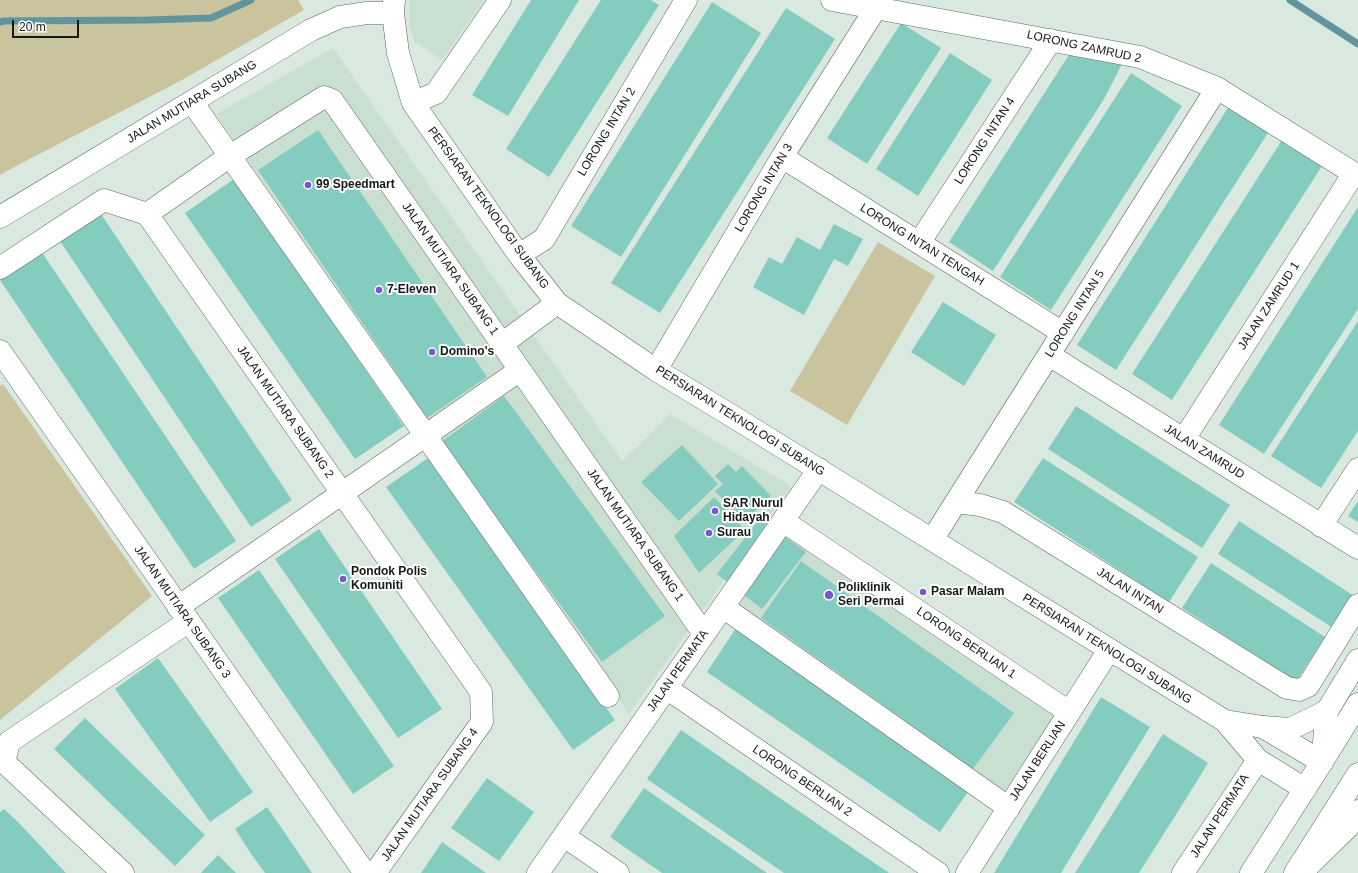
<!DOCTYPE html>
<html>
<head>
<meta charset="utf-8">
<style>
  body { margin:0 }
  #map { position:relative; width:1358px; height:873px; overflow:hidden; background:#dae9df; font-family:Arial,sans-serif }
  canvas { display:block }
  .scale { position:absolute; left:12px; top:20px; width:67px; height:18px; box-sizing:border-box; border:2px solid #141915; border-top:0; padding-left:5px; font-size:12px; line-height:14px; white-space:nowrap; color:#141915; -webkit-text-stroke:3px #fff; paint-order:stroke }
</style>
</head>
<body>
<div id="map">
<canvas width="1358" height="873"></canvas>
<div class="scale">20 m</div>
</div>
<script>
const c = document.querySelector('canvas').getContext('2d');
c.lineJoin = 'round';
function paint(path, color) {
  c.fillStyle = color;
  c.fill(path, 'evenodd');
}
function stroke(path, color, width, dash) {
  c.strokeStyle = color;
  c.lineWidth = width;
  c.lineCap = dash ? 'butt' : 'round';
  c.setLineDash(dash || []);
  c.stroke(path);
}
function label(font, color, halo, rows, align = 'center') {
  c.font = font + ' Arial,sans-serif';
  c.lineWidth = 4;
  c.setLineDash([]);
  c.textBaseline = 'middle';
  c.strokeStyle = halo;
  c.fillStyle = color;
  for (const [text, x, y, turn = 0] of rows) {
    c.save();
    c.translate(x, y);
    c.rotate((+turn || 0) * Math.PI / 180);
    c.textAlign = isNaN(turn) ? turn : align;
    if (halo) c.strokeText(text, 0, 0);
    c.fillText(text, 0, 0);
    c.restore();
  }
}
paint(new Path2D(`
  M 409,0 L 484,0 L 442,60 L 415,42 L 409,27 Z
  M 333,48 L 622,461 L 670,414 L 791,486 L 629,714 L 216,114 Z
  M 786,532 L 1057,713 L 1006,797 L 734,608 Z`), '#c9dfd0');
paint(new Path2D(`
  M 0,0 L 298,0 L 304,10 L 182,80 L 18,165 L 0,175 Z
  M 878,242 L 935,276 L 847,425 L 790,391 Z
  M 3,384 L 152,596 L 0,720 L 0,386 Z`), '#c9c39e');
stroke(new Path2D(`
  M 1290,0 L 1358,44
  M 0,22 L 4,21 L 148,20 L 211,18 L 251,0`), '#61949b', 7);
paint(new Path2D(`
  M 531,0 L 579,0 L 508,116 L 472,95 Z
  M 601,0 L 651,0 L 659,5 L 549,177 L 506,149 Z
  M 712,2 L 761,33 L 621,257 L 571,226 Z
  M 786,8 L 835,39 L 660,313 L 611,283 Z
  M 901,23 L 941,48 L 867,164 L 827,138 Z
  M 1072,50 L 1122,64 L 1104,99 L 993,271 L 949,242 Z
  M 950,53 L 992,80 L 918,196 L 876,169 Z
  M 1131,73 L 1182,106 L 1051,310 L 1000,277 Z
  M 1231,103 L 1271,128 L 1116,370 L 1077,345 Z
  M 318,130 L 487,377 L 427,418 L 258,170 Z
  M 1282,140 L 1322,166 L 1172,400 L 1132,374 Z
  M 234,179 L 404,426 L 355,459 L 185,213 Z
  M 1358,207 L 1358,309 L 1264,454 L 1219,425 Z
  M 99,211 L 292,500 L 251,527 L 58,238 Z
  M 834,224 L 863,239 L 848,266 L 834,259 L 804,315 L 753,287 L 769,257 L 782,264 L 797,237 L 820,250 Z
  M 41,251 L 236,541 L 194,569 L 0,280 Z
  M 943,302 L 996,335 L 964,386 L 911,352 Z
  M 1358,321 L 1358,431 L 1321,488 L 1271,456 Z
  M 504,396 L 665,616 L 602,662 L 441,442 Z
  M 1076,406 L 1230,505 L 1202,548 L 1048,449 Z
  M 682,445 L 718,484 L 679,521 L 641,482 Z
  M 428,458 L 615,720 L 573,750 L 386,487 Z
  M 1043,458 L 1198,557 L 1169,602 L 1014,502 Z
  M 728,464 L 736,472 L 742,466 L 771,496 L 744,522 L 715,491 L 723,484 L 715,476 Z
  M 714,497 L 745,530 L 699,573 L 674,536 Z
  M 1358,501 L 1358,522 L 1348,516 Z
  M 760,518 L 806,552 L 762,609 L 717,574 Z
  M 1239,521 L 1354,596 L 1333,628 L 1218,554 Z
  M 319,529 L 442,709 L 398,738 L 275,559 Z
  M 801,561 L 1014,713 L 973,769 L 761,618 Z
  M 1211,563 L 1325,637 L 1296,682 L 1182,608 Z
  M 259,570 L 394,766 L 353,794 L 218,598 Z
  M 736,628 L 970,789 L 940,832 L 707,672 Z
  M 158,658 L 253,792 L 210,822 L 115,689 Z
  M 1101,697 L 1150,727 L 1121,774 L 1061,873 L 994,873 Z
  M 85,718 L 205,835 L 175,866 L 54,749 Z
  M 681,730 L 822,827 L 889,873 L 784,873 L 647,779 Z
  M 1163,734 L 1208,763 L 1189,794 L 1139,873 L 1075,873 Z
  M 487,778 L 534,812 L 499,861 L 451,828 Z
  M 644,788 L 751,862 L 767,873 L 662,873 L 646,862 L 610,837 Z
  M 267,807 L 285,833 L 312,873 L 265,873 L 252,855 L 235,829 Z
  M 4,809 L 19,823 L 66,873 L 0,873 L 0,812 Z
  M 442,842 L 486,873 L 421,873 Z
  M 218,855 L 236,873 L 201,873 Z`), '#85ccc0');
const minor = new Path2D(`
  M 394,0 L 393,13 L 398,53 L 413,103 L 519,255 L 557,303 L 656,370 L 732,416 L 1225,721 L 1258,760 L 1305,789
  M 832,0 L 1140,57 L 1217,88 L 1358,176
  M 192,102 L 608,696
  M 413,103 L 436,93 L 500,0
  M 782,157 L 1063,333
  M 0,217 L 311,30 L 340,17 L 367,13 L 393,13
  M 919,243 L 1051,40
  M 519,255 L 544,239 L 686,0
  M 0,268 L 104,200 L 147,214
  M 502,344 L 557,303
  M 0,351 L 365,873
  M 1049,355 L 1358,548
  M 656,370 L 782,157 L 876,8
  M 1184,439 L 1354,173
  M 957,502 L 980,505 L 1003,512 L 1287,688 L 1299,690 L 1308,686 L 1358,605
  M 783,521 L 1069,712
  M 1321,526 L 1358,469
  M 932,540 L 1217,88
  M 178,607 L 520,370
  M 723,607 L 1009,808
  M 666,688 L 938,873
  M 1225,721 L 1263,727 L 1322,762
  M 4,762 L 9,742 L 189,621
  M 4,762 L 123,873
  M 564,836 L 618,873
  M 375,873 L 482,722 L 481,692 L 147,214 L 230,156 L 324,97 L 332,100 L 704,634
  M 538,873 L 819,469
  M 967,873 L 1109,650
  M 1183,873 L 1258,760`);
const major = new Path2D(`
  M 1263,727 L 1290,729 L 1327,711
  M 1251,873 L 1322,762 L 1327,711 L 1358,660
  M 1301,873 L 1348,827 L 1358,811`);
const highway = new Path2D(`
  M 1322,762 L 1358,704
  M 1295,873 L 1358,774`);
stroke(minor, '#5e6a62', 23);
stroke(major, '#5e6a62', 23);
stroke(highway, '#5e6a62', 23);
stroke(minor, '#fff', 22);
stroke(major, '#fff', 22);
stroke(highway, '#fff', 22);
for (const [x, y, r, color] of [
  [308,185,4,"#7a57d1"],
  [379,290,4,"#7a57d1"],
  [432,352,4,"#7a57d1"],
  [715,511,4,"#7a57d1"],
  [709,533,4,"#7a57d1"],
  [343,579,4,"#7a57d1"],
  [923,592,4,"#7a57d1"],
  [829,595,5,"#7a57d1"]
]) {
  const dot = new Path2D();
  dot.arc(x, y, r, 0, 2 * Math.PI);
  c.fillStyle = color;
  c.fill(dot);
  stroke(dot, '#fff', 1.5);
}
label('12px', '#141915', '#fff', [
  ["LORONG ZAMRUD 2",1084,47,12],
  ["JALAN MUTIARA SUBANG",192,102,-31],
  ["LORONG INTAN 2",607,132,-59],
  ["LORONG INTAN 4",985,141,-57],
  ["LORONG INTAN 3",764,188,-59],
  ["PERSIARAN TEKNOLOGI SUBANG",488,208,54],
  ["LORONG INTAN TENGAH",922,245,32],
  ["JALAN MUTIARA SUBANG 1",450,269,55],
  ["JALAN ZAMRUD 1",1269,306,-57],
  ["LORONG INTAN 5",1075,314,-58],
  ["JALAN MUTIARA SUBANG 2",285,412,55],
  ["PERSIARAN TEKNOLOGI SUBANG",740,421,32],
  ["JALAN ZAMRUD",1204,452,32],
  ["JALAN MUTIARA SUBANG 1",635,535,55],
  ["JALAN INTAN",1130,591,32],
  ["JALAN MUTIARA SUBANG 3",182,612,55],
  ["LORONG BERLIAN 1",966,643,34],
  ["PERSIARAN TEKNOLOGI SUBANG",1107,649,32],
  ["JALAN PERMATA",678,671,-55],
  ["JALAN BERLIAN",1038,761,-57],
  ["LORONG BERLIAN 2",802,781,34],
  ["JALAN MUTIARA SUBANG 4",430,795,-55],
  ["JALAN PERMATA",1220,816,-57]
]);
label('bold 12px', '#141915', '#fff', [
  ["99 Speedmart",316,185],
  ["7-Eleven",387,290],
  ["Domino's",440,352],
  ["SAR Nurul",723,504],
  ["Hidayah",723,518],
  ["Surau",717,533],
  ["Pondok Polis",351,572],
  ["Komuniti",351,586],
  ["Poliklinik",838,588],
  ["Seri Permai",838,602],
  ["Pasar Malam",931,592]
], 'left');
</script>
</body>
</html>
